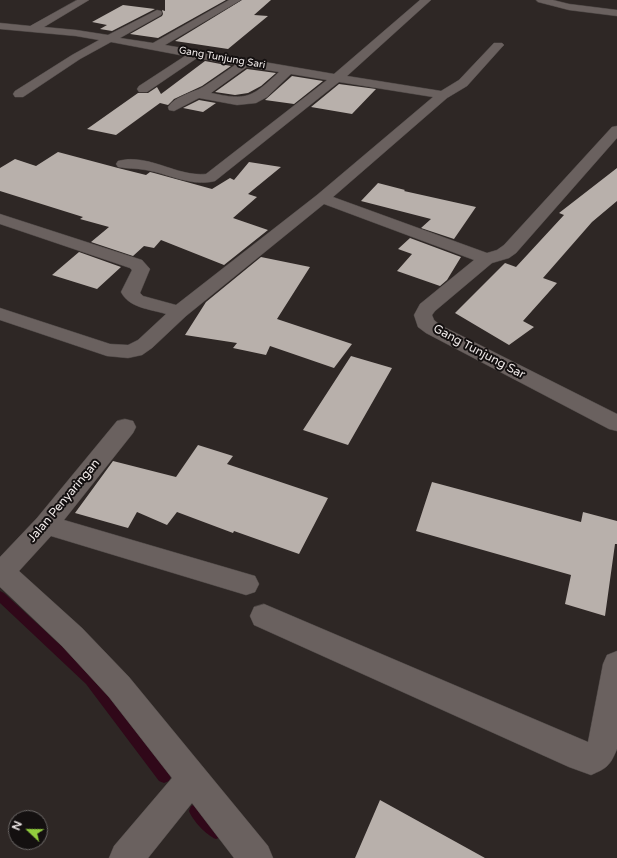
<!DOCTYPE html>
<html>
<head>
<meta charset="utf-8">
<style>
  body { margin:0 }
  #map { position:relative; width:617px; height:858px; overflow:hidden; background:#2e2725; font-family:"Varela Round",sans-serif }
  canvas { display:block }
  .north { position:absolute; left:8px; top:810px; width:40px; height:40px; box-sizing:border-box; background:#141010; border:1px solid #6c6867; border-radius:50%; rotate:292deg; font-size:11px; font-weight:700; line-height:16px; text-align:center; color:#f1ebea }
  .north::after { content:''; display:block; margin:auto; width:14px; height:18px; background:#92cd3e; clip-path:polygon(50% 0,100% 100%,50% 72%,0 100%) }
</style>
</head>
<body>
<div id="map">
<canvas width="617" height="858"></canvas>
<div class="north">N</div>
</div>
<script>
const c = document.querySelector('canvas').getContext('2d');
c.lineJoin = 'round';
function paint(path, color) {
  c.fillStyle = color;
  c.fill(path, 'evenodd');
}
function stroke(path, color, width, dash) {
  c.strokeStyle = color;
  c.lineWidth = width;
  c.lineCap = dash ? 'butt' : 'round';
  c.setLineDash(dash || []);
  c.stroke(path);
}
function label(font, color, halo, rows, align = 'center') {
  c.font = font + ' "Varela Round",sans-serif';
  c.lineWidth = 4;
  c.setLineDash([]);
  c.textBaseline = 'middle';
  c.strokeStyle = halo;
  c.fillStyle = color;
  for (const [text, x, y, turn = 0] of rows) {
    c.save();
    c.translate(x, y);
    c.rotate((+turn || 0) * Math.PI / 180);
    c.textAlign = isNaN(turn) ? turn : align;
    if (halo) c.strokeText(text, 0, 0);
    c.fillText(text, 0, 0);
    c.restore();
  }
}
paint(new Path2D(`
  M 0,591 L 4,593 L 94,676 L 169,771 L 171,776 L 169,781 L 164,783 L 159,781 L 86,684 L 0,603 Z
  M 196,804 C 206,808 219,822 223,832 L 221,837 L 216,839 C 206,835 193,821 189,811 L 191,806 Z`), '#300819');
paint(new Path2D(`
  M 165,0 L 226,0 L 158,38 L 130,34 L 162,16 L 163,14 L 162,10 L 165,11 Z
  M 242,0 L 271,0 L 254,15 L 268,16 L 228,49 L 175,41 Z
  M 123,5 L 155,9 L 112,31 L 100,29 L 107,25 L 92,22 Z
  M 205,61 L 231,66 L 202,86 L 174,99 L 168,105 L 160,103 L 116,135 L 87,129 L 138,93 L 148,93 L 157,87 L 161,94 Z
  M 247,69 L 276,73 L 261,86 L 248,93 L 235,95 L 215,92 Z
  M 292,76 L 323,81 L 294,104 L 265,100 Z
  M 339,84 L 376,89 L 352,114 L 311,107 Z
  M 199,100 L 216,103 L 203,112 L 183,108 Z
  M 58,152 L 118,168 L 146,175 L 150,172 L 154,173 L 212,189 L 230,178 L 234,180 L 249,162 L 281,167 L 248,194 L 257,197 L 233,218 L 268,230 L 224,265 L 161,240 L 154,248 L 144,246 L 133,256 L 91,242 L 109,227 L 80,219 L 83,217 L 0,191 L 0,168 L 15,159 L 36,166 Z
  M 617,168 L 617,201 L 592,222 L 543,278 L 557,283 L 523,321 L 534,327 L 509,345 L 455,313 L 505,263 L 516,267 L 564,215 L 559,213 Z
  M 378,183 L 405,190 L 404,191 L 476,207 L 454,239 L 421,228 L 431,219 L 361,201 Z
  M 410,238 L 461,257 L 447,280 L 440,286 L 397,271 L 412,254 L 398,249 Z
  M 79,252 L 121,267 L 97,289 L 52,275 Z
  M 261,257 L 310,267 L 277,319 L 352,344 L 334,368 L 270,346 L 266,355 L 233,348 L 237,343 L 185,335 L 206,302 Z
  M 351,356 L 392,368 L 348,445 L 303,430 Z
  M 198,445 L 233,456 L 227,464 L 328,498 L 299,554 L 234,531 L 233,533 L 177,512 L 167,525 L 137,512 L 128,528 L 75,513 L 113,461 L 176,477 Z
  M 432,482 L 581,522 L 583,512 L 617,521 L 617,544 L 615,544 L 605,616 L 565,604 L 571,575 L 416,531 Z
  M 380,800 L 485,858 L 355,858 Z`), '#b8b0ab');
const street = new Path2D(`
  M 77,0 L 89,0 L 44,27 L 76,30 L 108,35 L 157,10 L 161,11 L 162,13 L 161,15 L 120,38 L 153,43 L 229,0 L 241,0 L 165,45 L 334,74 L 420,0 L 431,0 L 347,76 L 441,91 L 459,80 L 494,43 L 502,43 L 504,45 L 502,47 L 467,86 L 447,98 L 333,197 L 487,253 L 497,250 L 504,245 L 612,127 L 617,126 L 617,138 L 516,253 L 509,258 L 492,263 L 435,311 L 432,315 L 434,320 L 440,325 L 617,414 L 617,431 L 609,429 L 426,333 L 418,327 L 414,315 L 420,304 L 474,260 L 324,204 L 186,316 L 152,348 L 142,355 L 128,358 L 107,356 L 0,320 L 0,308 L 110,344 L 128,345 L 138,340 L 166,314 C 150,309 129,308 121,292 L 132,270 L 130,268 L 0,224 L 0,214 L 142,260 L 150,269 L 140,293 L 143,296 L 176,305 L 317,195 L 433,97 L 339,82 L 215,181 C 191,187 169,174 146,170 C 136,168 127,169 118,167 L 116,164 L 118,161 C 149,153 176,177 206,174 L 327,80 L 291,74 L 267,97 L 256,103 L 237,105 L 199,98 L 174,111 L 169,110 L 168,107 C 175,96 192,93 203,87 C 214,80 225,72 235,65 L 197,58 L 147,92 L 139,92 L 137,89 L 139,86 L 185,56 L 111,42 L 80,59 L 23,97 L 15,97 L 13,94 L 15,91 L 72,55 L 99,40 L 76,36 L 0,29 L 0,23 L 30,26 ZM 247,67 L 279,72 C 252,97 248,101 211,93 Z
  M 536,0 L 553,0 L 569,4 L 617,10 L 617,16 L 569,10 L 538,2 Z
  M 125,419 L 133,421 L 136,427 L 133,433 L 64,520 L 255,576 L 259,584 L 255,592 L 246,595 L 51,536 L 19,571 L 82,628 L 129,677 L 268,846 L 273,858 L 234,858 L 192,803 L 148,858 L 109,858 L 114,846 L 172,778 L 109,697 L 62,646 L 0,587 L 0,557 L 37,518 L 117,421 Z
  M 264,604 L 588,742 L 603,664 L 607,655 L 617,651 L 617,749 C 610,766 607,768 591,775 L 569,767 L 254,625 L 250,616 L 254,607 Z`);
stroke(street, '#4b4543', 1);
paint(street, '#6a615f');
label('10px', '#f1ebea', '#141010', [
  ["Gang Tunjung Sari",222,58,10]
]);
label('12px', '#f1ebea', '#141010', [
  ["Gang Tunjung Sar",479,352,28],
  ["Jalan Penyaringan",64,501,-50]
]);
</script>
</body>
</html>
